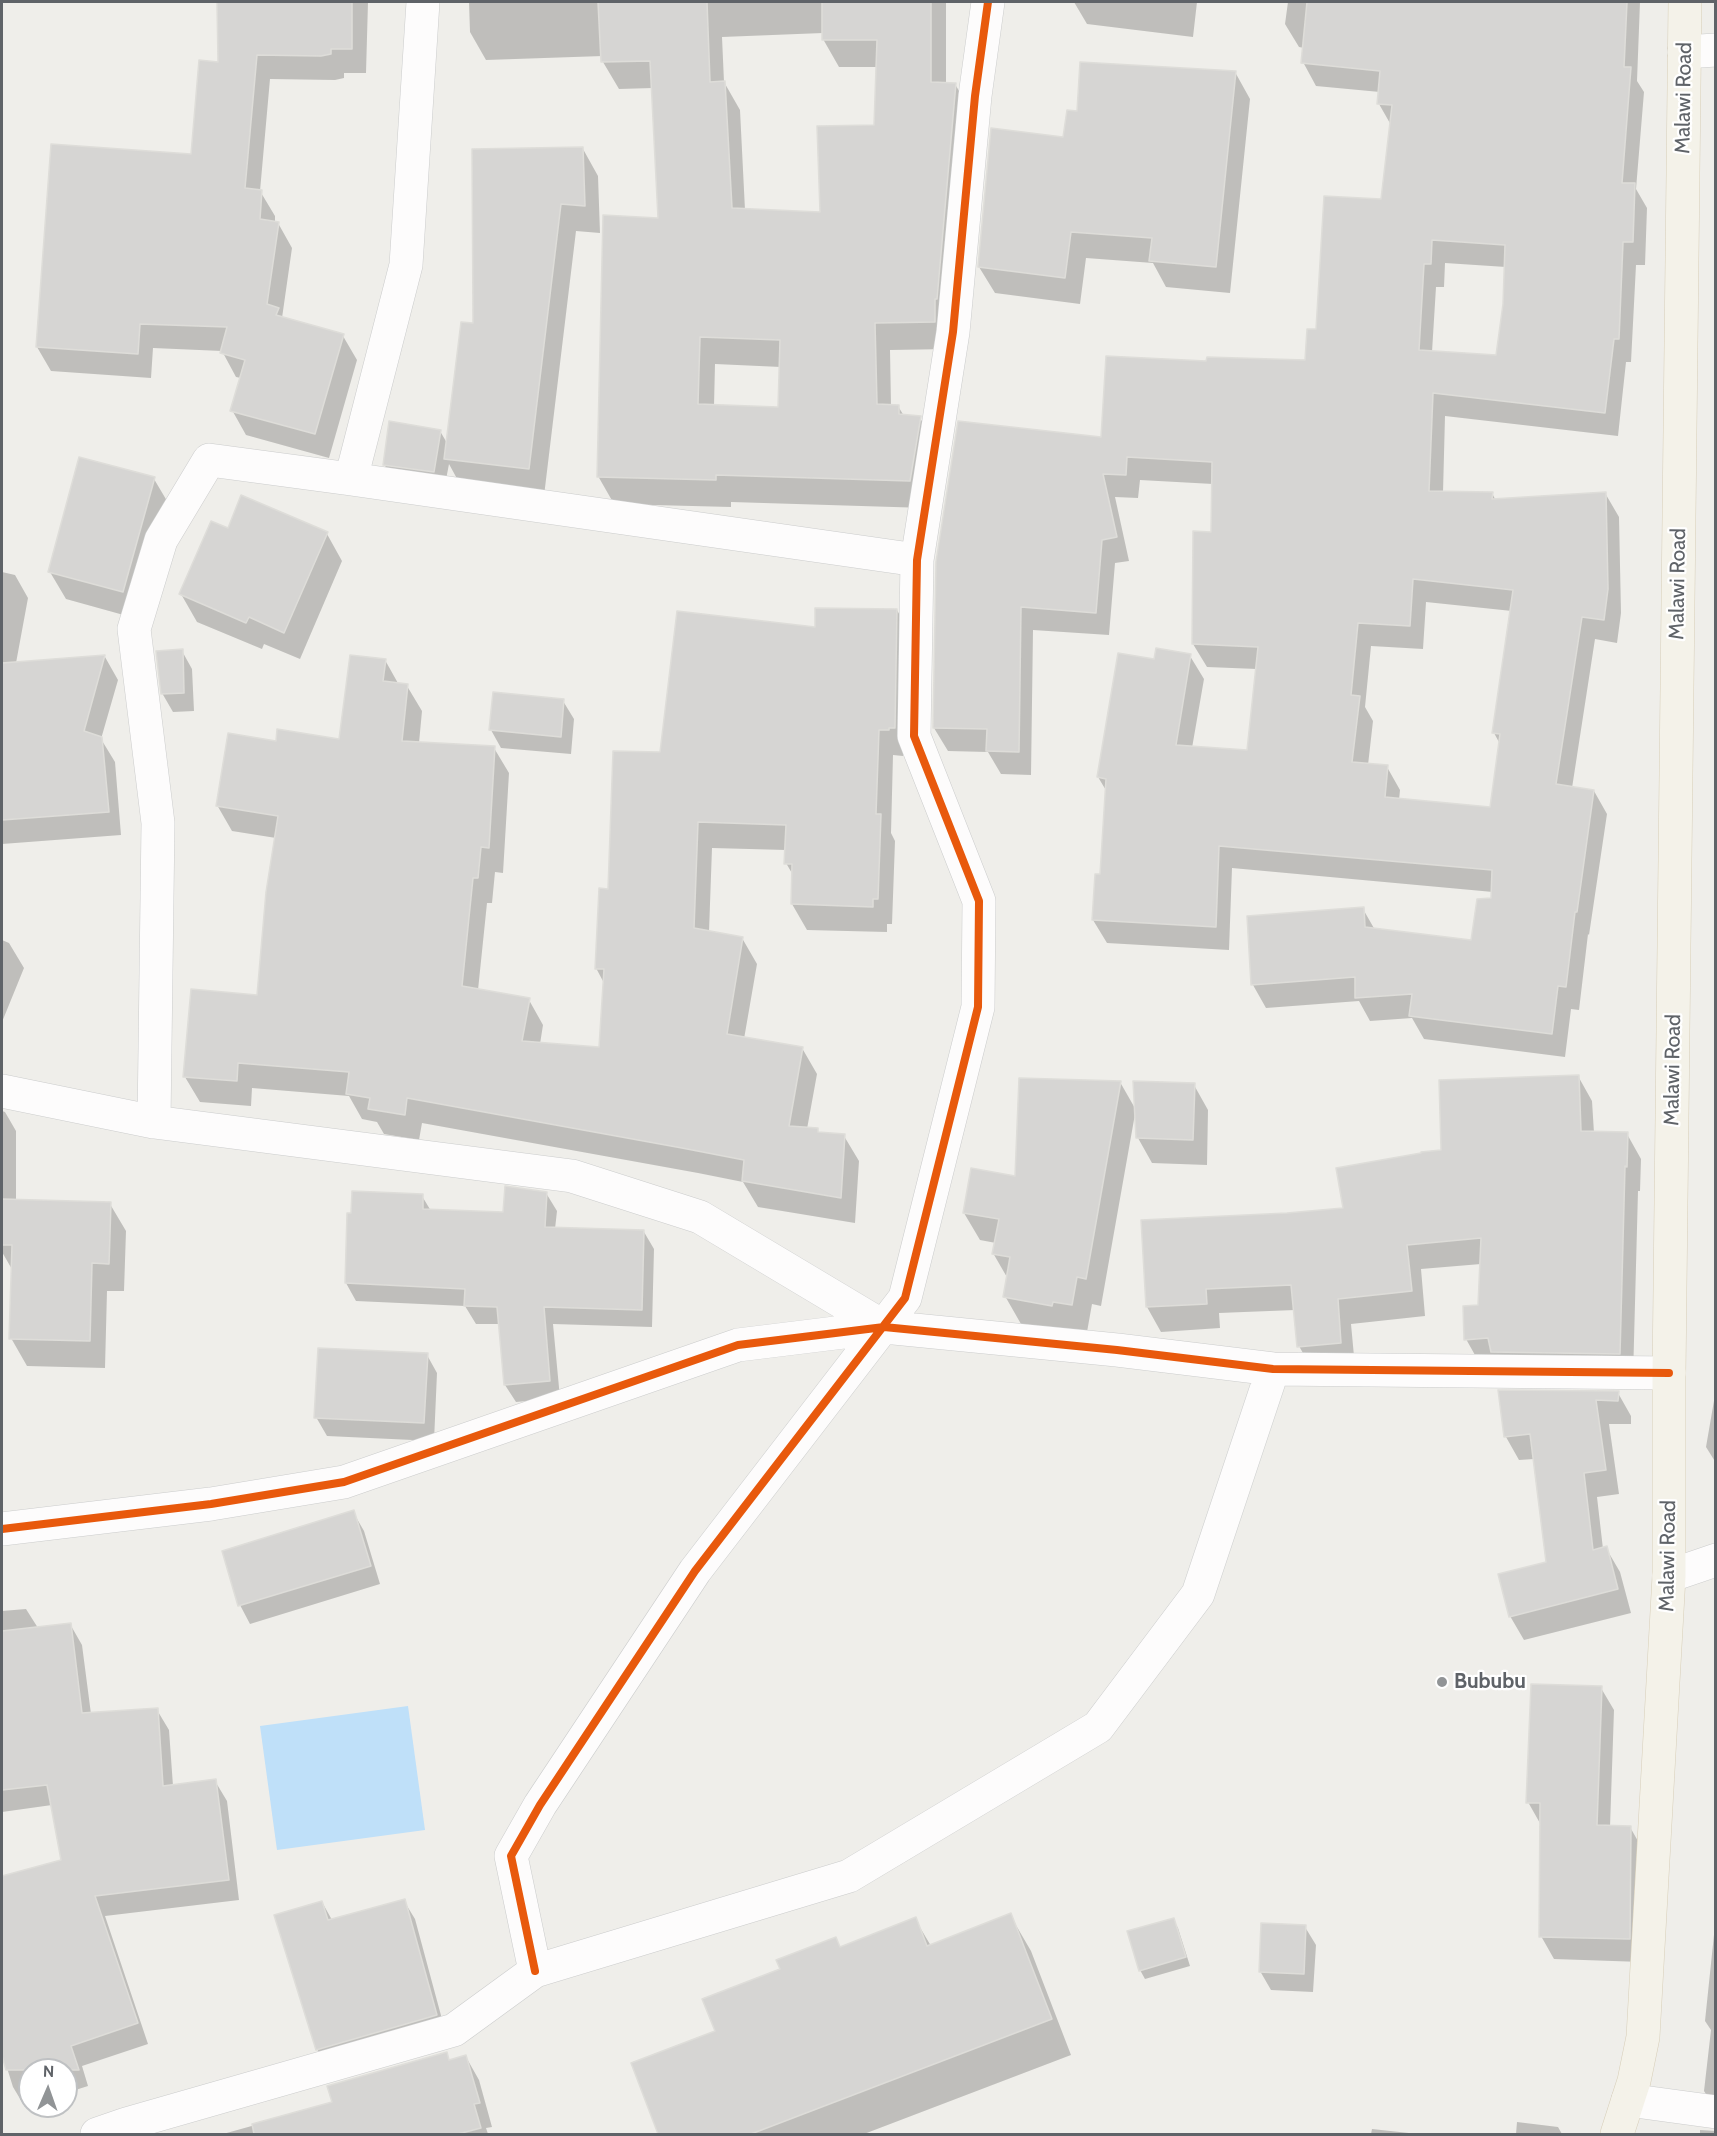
<!DOCTYPE html>
<html>
<head>
<meta charset="utf-8">
<style>
  body { margin:0 }
  #map { position:relative; width:1717px; height:2136px; overflow:hidden; background:#efeeea; font-family:Cabin,sans-serif }
  canvas { display:block }
  .frame { position:absolute; inset:0; border:3px solid #5f6368; pointer-events:none }
  .north { position:absolute; left:18px; top:2058px; width:60px; height:60px; box-sizing:border-box; background:#fff; border:2px solid #bfc1c3; border-radius:50%; rotate:2deg; font-size:16px; font-weight:700; line-height:24px; text-align:center; color:#5f6368 }
  .north::after { content:''; display:block; margin:auto; width:21px; height:27px; background:#919496; clip-path:polygon(50% 0,100% 100%,50% 72%,0 100%) }
</style>
</head>
<body>
<div id="map">
<canvas width="1717" height="2136"></canvas>
<div class="frame"></div>
<div class="north">N</div>
</div>
<script>
const c = document.querySelector('canvas').getContext('2d');
c.lineJoin = 'round';
function paint(path, color) {
  c.fillStyle = color;
  c.fill(path, 'evenodd');
}
function stroke(path, color, width, dash) {
  c.strokeStyle = color;
  c.lineWidth = width;
  c.lineCap = dash ? 'butt' : 'round';
  c.setLineDash(dash || []);
  c.stroke(path);
}
function label(font, color, halo, rows, align = 'center') {
  c.font = font + ' Cabin,sans-serif';
  c.lineWidth = 4.5;
  c.setLineDash([]);
  c.textBaseline = 'middle';
  c.strokeStyle = halo;
  c.fillStyle = color;
  for (const [text, x, y, turn = 0] of rows) {
    c.save();
    c.translate(x, y);
    c.rotate((+turn || 0) * Math.PI / 180);
    c.textAlign = isNaN(turn) ? turn : align;
    if (halo) c.strokeText(text, 0, 0);
    c.fillText(text, 0, 0);
    c.restore();
  }
}
paint(new Path2D(`
  M 408,1706 L 425,1830 L 277,1850 L 260,1726 Z`), '#bfe0f9');
paint(new Path2D(`
  M 219,2 L 368,2 L 366,73 L 344,73 L 344,78 L 335,80 L 270,79 L 260,191 L 275,216 L 275,223 L 278,223 L 292,248 L 282,318 L 343,336 L 357,360 L 329,458 L 246,435 L 232,410 L 241,378 L 236,377 L 222,351 L 153,348 L 151,378 L 51,371 L 37,347 L 192,156 L 219,64 Z
  M 469,2 L 946,2 L 946,84 L 955,84 L 971,112 L 950,349 L 890,350 L 891,406 L 898,406 L 904,416 L 920,418 L 936,445 L 926,508 L 731,502 L 731,507 L 614,504 L 598,476 L 660,220 L 653,88 L 619,89 L 603,62 L 603,56 L 486,60 L 470,32 ZM 823,33 L 823,39 L 839,67 L 878,67 L 876,126 L 821,214 L 745,210 L 740,110 L 724,82 L 722,37 ZM 715,364 L 781,367 L 779,408 L 714,406 Z
  M 1074,2 L 1197,2 L 1193,37 L 1087,24 Z
  M 1288,2 L 1640,2 L 1637,81 L 1644,92 L 1636,189 L 1647,208 L 1645,265 L 1636,265 L 1631,362 L 1626,362 L 1618,436 L 1445,416 L 1443,493 L 1492,493 L 1496,501 L 1605,493 L 1619,517 L 1621,613 L 1617,643 L 1595,639 L 1572,788 L 1594,791 L 1607,814 L 1589,935 L 1588,934 L 1579,1010 L 1571,1009 L 1565,1057 L 1424,1039 L 1412,1018 L 1370,1021 L 1359,1001 L 1266,1008 L 1253,985 L 1363,909 L 1375,930 L 1472,941 L 1493,900 L 1493,892 L 1232,868 L 1229,950 L 1107,943 L 1093,920 L 1102,876 L 1107,792 L 1098,777 L 1155,660 L 1190,656 L 1204,679 L 1192,748 L 1249,751 L 1257,669 L 1207,667 L 1193,644 L 1213,533 L 1213,484 L 1140,480 L 1138,498 L 1115,497 L 1129,561 L 1115,563 L 1109,635 L 1033,630 L 1031,775 L 1001,774 L 988,752 L 948,751 L 934,728 L 937,562 L 1102,438 L 1208,363 L 1306,362 L 1317,331 L 1382,201 L 1391,125 L 1379,104 L 1380,92 L 1316,86 L 1303,62 L 1304,48 L 1299,47 L 1285,24 ZM 1445,263 L 1506,267 L 1504,304 L 1497,357 L 1432,352 L 1436,287 L 1444,287 ZM 1426,602 L 1512,611 L 1494,733 L 1500,744 L 1491,808 L 1399,800 L 1400,790 L 1387,767 L 1368,765 L 1373,721 L 1365,707 L 1371,646 L 1423,649 Z
  M 1235,72 L 1250,99 L 1230,293 L 1166,287 L 1153,263 L 1086,258 L 1080,304 L 995,293 L 979,267 L 1065,139 L 1079,113 Z
  M 583,149 L 598,176 L 600,233 L 576,231 L 544,496 L 461,486 L 449,464 L 444,490 L 395,483 L 384,464 L 440,431 L 447,443 L 474,325 Z
  M 154,479 L 170,506 L 138,619 L 66,599 L 50,572 Z
  M 228,530 L 327,534 L 342,561 L 300,659 L 264,644 L 262,649 L 197,622 L 181,594 Z
  M 2,572 L 15,575 L 28,598 L 16,663 L 105,657 L 118,680 L 101,739 L 115,762 L 121,835 L 2,844 Z
  M 897,610 L 911,636 L 909,753 L 903,753 L 903,756 L 893,755 L 891,833 L 895,841 L 892,924 L 887,924 L 887,932 L 807,930 L 792,904 L 793,875 L 786,863 L 786,850 L 712,848 L 709,932 L 742,938 L 757,964 L 744,1039 L 802,1048 L 817,1074 L 807,1129 L 817,1130 L 819,1133 L 844,1136 L 859,1161 L 855,1223 L 758,1207 L 743,1182 L 698,1173 L 422,1123 L 419,1140 L 384,1134 L 377,1122 L 362,1119 L 349,1096 L 252,1088 L 251,1106 L 200,1102 L 185,1077 L 259,997 L 276,838 L 232,831 L 217,805 L 277,743 L 341,741 L 385,660 L 399,685 L 407,686 L 422,711 L 419,743 L 494,748 L 509,773 L 503,873 L 495,872 L 492,903 L 487,903 L 478,990 L 529,1000 L 543,1025 L 540,1044 L 601,1049 L 604,983 L 596,968 L 609,890 L 661,754 L 817,629 Z
  M 182,651 L 192,669 L 194,711 L 173,712 L 162,693 Z
  M 563,701 L 574,719 L 571,754 L 501,748 L 491,730 Z
  M 2,940 L 9,943 L 24,968 L 2,1022 Z
  M 1578,1076 L 1592,1101 L 1594,1133 L 1627,1134 L 1641,1159 L 1640,1191 L 1638,1191 L 1633,1378 L 1480,1364 L 1466,1339 L 1480,1307 L 1481,1264 L 1421,1269 L 1425,1316 L 1351,1324 L 1355,1367 L 1313,1371 L 1299,1346 L 1295,1310 L 1219,1313 L 1220,1328 L 1161,1332 L 1147,1307 L 1287,1214 L 1345,1209 L 1443,1151 Z
  M 1120,1082 L 1136,1110 L 1194,1085 L 1208,1110 L 1207,1165 L 1152,1163 L 1138,1138 L 1135,1114 L 1101,1306 L 1092,1304 L 1087,1332 L 1021,1324 L 1005,1296 L 1008,1279 L 993,1253 L 996,1243 L 980,1240 L 964,1213 L 1017,1178 Z
  M 2,1111 L 5,1112 L 16,1131 L 16,1201 L 110,1204 L 126,1231 L 124,1291 L 107,1291 L 105,1368 L 27,1366 L 11,1338 L 13,1271 L 2,1252 Z
  M 546,1193 L 557,1211 L 555,1229 L 644,1232 L 654,1249 L 652,1327 L 553,1324 L 560,1398 L 516,1402 L 505,1385 L 500,1324 L 476,1324 L 465,1306 L 356,1301 L 346,1283 L 422,1196 L 431,1211 L 505,1213 Z
  M 427,1355 L 437,1373 L 434,1441 L 327,1436 L 316,1417 Z
  M 1716,1389 L 1716,1463 L 1706,1447 Z
  M 1500,1392 L 1618,1393 L 1631,1416 L 1631,1424 L 1609,1424 L 1619,1494 L 1597,1497 L 1603,1549 L 1606,1548 L 1620,1572 L 1631,1613 L 1524,1640 L 1510,1616 L 1547,1563 L 1534,1459 L 1519,1460 L 1506,1437 Z
  M 353,1512 L 364,1531 L 380,1584 L 250,1624 L 240,1605 Z
  M 26,1609 L 38,1628 L 70,1624 L 82,1645 L 91,1714 L 157,1710 L 169,1730 L 173,1786 L 215,1781 L 227,1801 L 239,1900 L 105,1916 L 148,2044 L 82,2066 L 88,2086 L 66,2093 L 66,2070 L 30,2070 L 30,2105 L 25,2107 L 13,2087 L 2,2052 L 2,1878 L 62,1861 L 52,1805 L 2,1812 L 2,1611 Z
  M 1601,1688 L 1614,1710 L 1610,1827 L 1630,1827 L 1643,1850 L 1642,1962 L 1554,1959 L 1541,1936 L 1541,1825 L 1528,1802 Z
  M 404,1901 L 415,1919 L 446,2034 L 328,2068 L 317,2049 L 322,1902 L 332,1920 Z
  M 1010,1915 L 1031,1951 L 1071,2055 L 864,2134 L 660,2134 L 633,2064 L 717,2032 L 782,1970 L 915,1919 L 931,1946 Z
  M 1173,1919 L 1178,1928 L 1190,1966 L 1145,1979 L 1140,1970 Z
  M 1715,1925 L 1716,2110 L 1704,2091 L 1711,2030 L 1705,2021 Z
  M 1305,1927 L 1316,1945 L 1313,1992 L 1271,1990 L 1260,1971 Z
  M 446,2053 L 450,2061 L 466,2057 L 479,2080 L 492,2127 L 486,2128 L 488,2134 L 223,2134 L 334,2103 Z
  M 1517,2122 L 1558,2127 L 1562,2134 L 1516,2134 Z
  M 1372,2129 L 1418,2134 L 1371,2134 Z
  M 1700,2130 L 1716,2131 L 1716,2134 L 1700,2134 Z`), '#0003');
const building = new Path2D(`
  M 217,2 L 352,2 L 352,49 L 331,49 L 331,54 L 321,56 L 257,55 L 245,188 L 262,190 L 260,219 L 279,222 L 267,304 L 279,308 L 276,315 L 344,334 L 315,434 L 230,411 L 245,360 L 220,353 L 227,327 L 140,324 L 138,354 L 36,347 L 51,144 L 191,154 L 199,60 L 218,62 Z
  M 598,2 L 707,2 L 710,82 L 725,81 L 732,208 L 820,212 L 817,126 L 874,125 L 877,40 L 822,40 L 822,2 L 931,2 L 931,82 L 956,83 L 937,299 L 935,299 L 935,322 L 875,323 L 877,404 L 899,405 L 899,414 L 921,416 L 910,481 L 716,475 L 716,480 L 597,477 L 603,215 L 658,218 L 650,61 L 601,62 ZM 700,337 L 780,340 L 778,407 L 698,404 Z
  M 1307,2 L 1627,2 L 1624,67 L 1631,67 L 1622,183 L 1635,183 L 1633,242 L 1623,242 L 1619,339 L 1614,339 L 1605,413 L 1433,393 L 1429,491 L 1493,492 L 1492,499 L 1606,492 L 1608,589 L 1604,620 L 1582,617 L 1556,784 L 1594,790 L 1577,912 L 1575,912 L 1566,987 L 1558,986 L 1552,1034 L 1409,1016 L 1412,994 L 1355,998 L 1355,977 L 1251,985 L 1247,916 L 1364,907 L 1365,927 L 1471,940 L 1477,899 L 1491,898 L 1492,870 L 1219,846 L 1216,927 L 1092,920 L 1095,874 L 1100,874 L 1106,779 L 1097,777 L 1118,653 L 1154,659 L 1156,648 L 1191,654 L 1176,745 L 1247,750 L 1258,647 L 1192,644 L 1193,531 L 1211,532 L 1212,462 L 1127,457 L 1126,475 L 1103,474 L 1117,537 L 1102,540 L 1096,613 L 1021,607 L 1019,752 L 986,751 L 987,729 L 933,728 L 936,562 L 958,421 L 1101,437 L 1106,356 L 1206,361 L 1207,357 L 1305,360 L 1307,329 L 1316,329 L 1324,196 L 1381,199 L 1392,105 L 1377,104 L 1380,71 L 1301,63 ZM 1432,240 L 1505,245 L 1503,304 L 1496,355 L 1419,350 L 1424,264 L 1431,264 ZM 1413,579 L 1513,590 L 1492,733 L 1500,734 L 1490,807 L 1385,797 L 1388,765 L 1352,762 L 1360,696 L 1351,695 L 1358,623 L 1410,626 Z
  M 1080,62 L 1236,71 L 1216,267 L 1149,261 L 1152,238 L 1071,232 L 1065,278 L 978,267 L 991,128 L 1063,137 L 1067,110 L 1077,111 Z
  M 583,147 L 585,206 L 561,204 L 529,469 L 444,459 L 461,322 L 473,323 L 472,149 Z
  M 389,421 L 441,430 L 434,472 L 383,465 Z
  M 79,457 L 155,477 L 123,592 L 48,572 Z
  M 241,495 L 328,532 L 284,633 L 249,617 L 246,623 L 179,594 L 211,521 L 228,528 Z
  M 815,608 L 897,609 L 895,728 L 889,728 L 889,730 L 879,730 L 876,814 L 881,814 L 878,899 L 873,899 L 873,907 L 791,904 L 792,864 L 784,864 L 786,825 L 698,822 L 694,928 L 743,937 L 727,1034 L 803,1047 L 789,1126 L 818,1128 L 818,1132 L 845,1134 L 841,1198 L 742,1181 L 744,1160 L 682,1148 L 407,1098 L 405,1115 L 368,1109 L 370,1098 L 346,1094 L 349,1072 L 238,1063 L 237,1081 L 183,1077 L 191,989 L 257,995 L 266,892 L 278,816 L 216,806 L 228,733 L 276,741 L 277,729 L 339,739 L 350,655 L 386,659 L 383,681 L 408,684 L 402,741 L 495,746 L 489,848 L 481,847 L 478,878 L 473,878 L 462,986 L 530,998 L 522,1041 L 599,1047 L 604,969 L 595,969 L 599,888 L 608,889 L 613,751 L 660,752 L 677,611 L 815,627 Z
  M 183,649 L 184,693 L 161,694 L 156,651 Z
  M 105,655 L 84,731 L 102,737 L 109,812 L 2,820 L 2,663 Z
  M 493,692 L 564,699 L 561,737 L 489,730 Z
  M 1579,1075 L 1581,1131 L 1628,1132 L 1627,1167 L 1625,1166 L 1620,1354 L 1491,1352 L 1488,1338 L 1464,1340 L 1463,1306 L 1478,1305 L 1481,1238 L 1407,1245 L 1412,1291 L 1338,1299 L 1341,1343 L 1297,1347 L 1291,1285 L 1206,1289 L 1207,1304 L 1146,1307 L 1141,1220 L 1287,1213 L 1343,1208 L 1336,1168 L 1421,1153 L 1421,1152 L 1441,1150 L 1439,1080 Z
  M 1019,1078 L 1121,1081 L 1086,1279 L 1077,1277 L 1072,1305 L 1053,1302 L 1052,1306 L 1003,1297 L 1010,1257 L 992,1254 L 999,1219 L 963,1213 L 971,1168 L 1015,1176 Z
  M 1133,1081 L 1195,1083 L 1193,1140 L 1136,1138 Z
  M 505,1186 L 547,1192 L 545,1227 L 644,1230 L 642,1310 L 544,1307 L 550,1381 L 504,1385 L 497,1307 L 464,1306 L 465,1289 L 345,1283 L 347,1213 L 351,1213 L 352,1191 L 423,1194 L 423,1209 L 503,1212 Z
  M 2,1199 L 111,1202 L 109,1264 L 92,1263 L 90,1341 L 9,1339 L 12,1245 L 2,1245 Z
  M 318,1348 L 428,1353 L 424,1423 L 314,1418 Z
  M 1498,1390 L 1619,1391 L 1618,1401 L 1596,1400 L 1606,1470 L 1584,1473 L 1593,1550 L 1607,1546 L 1618,1589 L 1509,1617 L 1498,1574 L 1546,1562 L 1530,1434 L 1504,1437 Z
  M 354,1510 L 371,1566 L 238,1606 L 222,1551 Z
  M 71,1623 L 82,1713 L 158,1708 L 163,1786 L 216,1779 L 229,1880 L 95,1896 L 138,2023 L 71,2046 L 79,2070 L 6,2070 L 2,2056 L 2,1876 L 61,1860 L 47,1785 L 2,1790 L 2,1631 Z
  M 1531,1684 L 1602,1686 L 1597,1825 L 1631,1826 L 1630,1939 L 1539,1937 L 1540,1803 L 1526,1803 Z
  M 405,1899 L 437,2015 L 316,2050 L 274,1915 L 322,1901 L 328,1920 Z
  M 1011,1913 L 1052,2019 L 751,2134 L 658,2134 L 631,2063 L 715,2031 L 702,1999 L 780,1969 L 776,1960 L 836,1937 L 840,1947 L 916,1917 L 927,1946 Z
  M 1174,1918 L 1186,1957 L 1139,1971 L 1127,1931 Z
  M 1261,1923 L 1306,1925 L 1304,1974 L 1259,1972 Z
  M 447,2052 L 449,2060 L 466,2055 L 480,2103 L 474,2104 L 481,2128 L 458,2134 L 254,2134 L 252,2124 L 332,2102 L 327,2086 Z`);
paint(building, '#d6d5d3');
stroke(building, '#deddd9', 1.5);
const minor = new Path2D(`
  M 1684,52 L 1716,50
  M 351,479 L 917,560
  M 2,1091 L 154,1122 L 572,1176 L 700,1217 L 884,1327
  M 154,1122 L 158,823 L 134,629 L 161,540 L 209,460 L 351,479 L 406,265 L 423,2
  M 2,1529 L 211,1504 L 344,1482 L 738,1345 L 884,1327 L 1117,1350 L 1273,1369 L 1669,1373
  M 1669,1576 L 1716,1560
  M 535,1971 L 511,1856 L 540,1805 L 695,1571 L 905,1298 L 978,1007 L 979,901 L 914,736 L 917,560 L 953,332 L 975,96 L 988,2
  M 1628,2100 L 1716,2112
  M 97,2134 L 126,2124 L 454,2030 L 535,1971 L 849,1876 L 1098,1727 L 1198,1594 L 1273,1369`);
const major = new Path2D(`
  M 1617,2134 L 1634,2081 L 1643,2037 L 1669,1576 L 1669,1373 L 1685,2`);
stroke(minor, '#cbcccc', 34);
stroke(major, '#d7ceb8', 34);
stroke(minor, '#fdfcfc', 33);
stroke(major, '#f4f2e9', 33);
stroke(new Path2D(`
  M 2,1529 L 211,1504 L 344,1482 L 738,1345 L 884,1327 L 1117,1350 L 1273,1369 L 1669,1373
  M 535,1971 L 511,1856 L 540,1805 L 695,1571 L 905,1298 L 978,1007 L 979,901 L 914,736 L 917,560 L 953,332 L 975,96 L 988,2`), '#e8590c', 8);
for (const [x, y, r, color] of [
  [1442,1682,6,"#919496"]
]) {
  const dot = new Path2D();
  dot.arc(x, y, r, 0, 2 * Math.PI);
  c.fillStyle = color;
  c.fill(dot);
  stroke(dot, '#fff', 2);
}
label('21px', '#5f6368', '#fff', [
  ["Malawi Road",1684,98,-89],
  ["Malawi Road",1678,584,-89],
  ["Malawi Road",1673,1070,-89],
  ["Malawi Road",1668,1556,-89]
]);
label('bold 21px', '#5f6368', '#fff', [
  ["Bububu",1454,1682]
], 'left');
</script>
</body>
</html>
